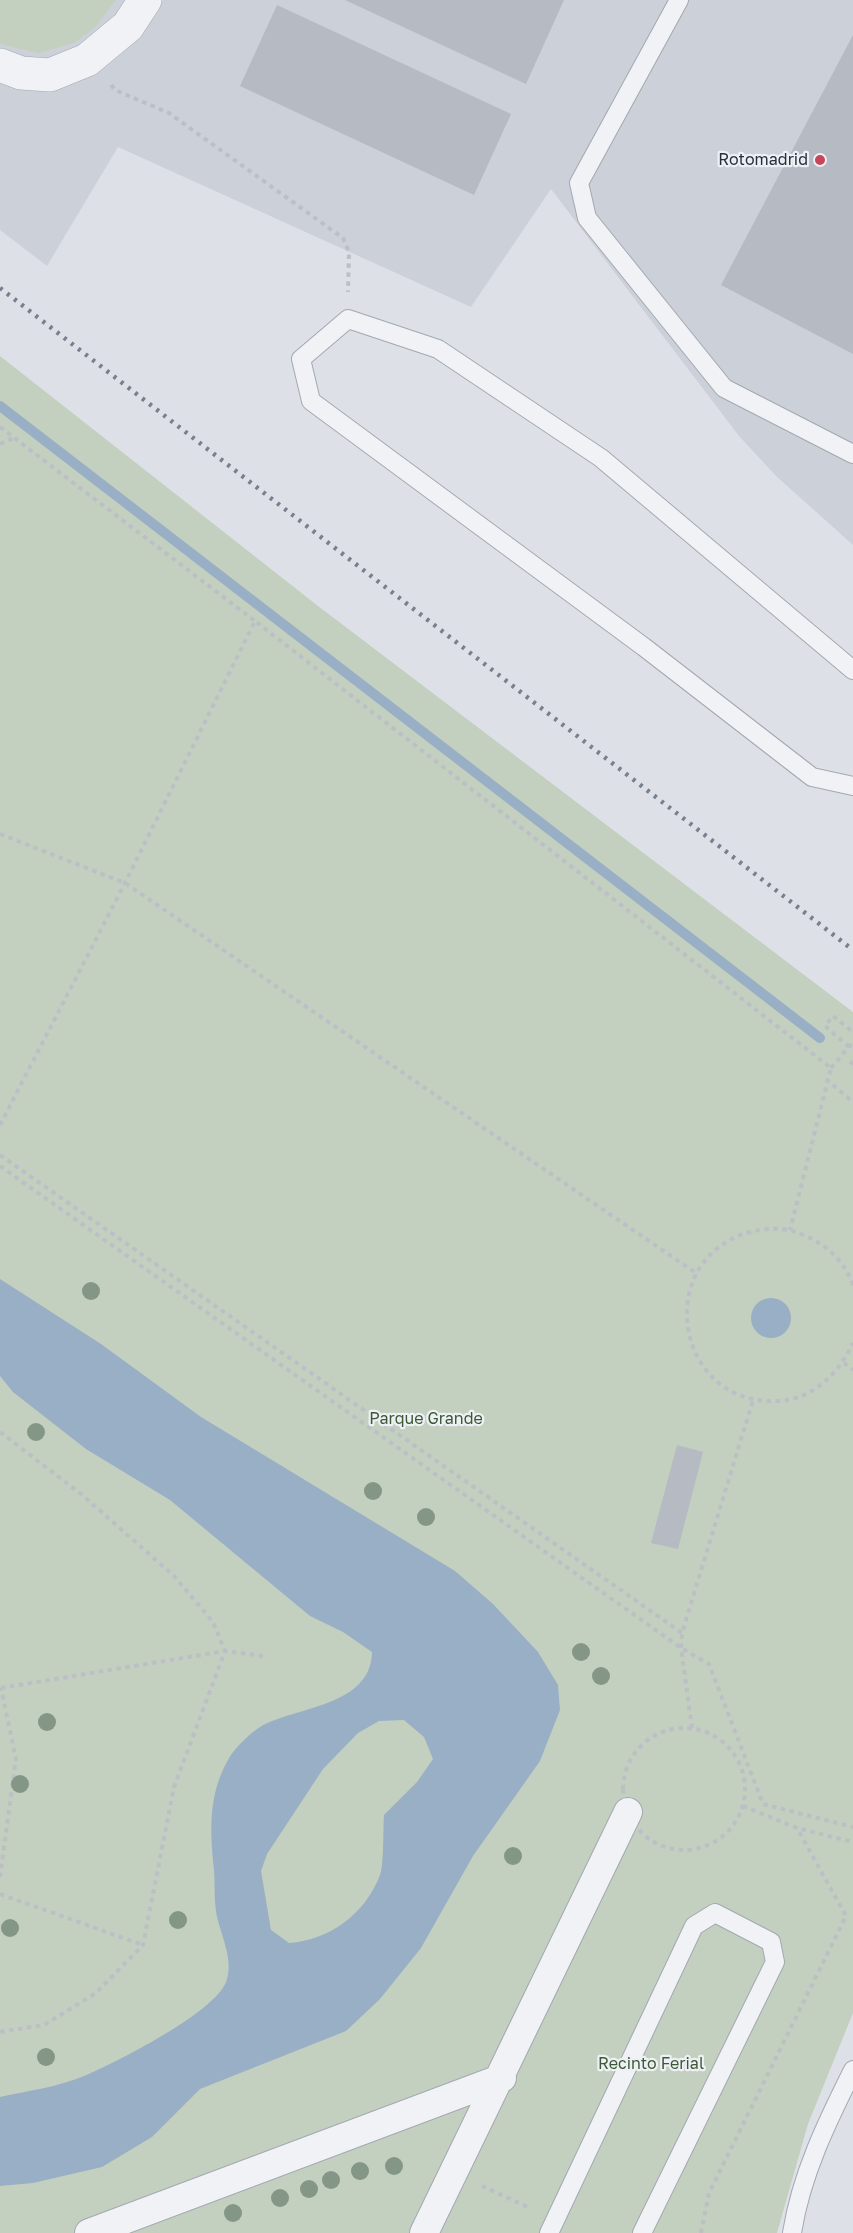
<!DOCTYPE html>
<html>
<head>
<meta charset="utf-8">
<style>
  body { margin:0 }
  canvas { display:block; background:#dde1e7 }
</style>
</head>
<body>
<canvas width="853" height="2233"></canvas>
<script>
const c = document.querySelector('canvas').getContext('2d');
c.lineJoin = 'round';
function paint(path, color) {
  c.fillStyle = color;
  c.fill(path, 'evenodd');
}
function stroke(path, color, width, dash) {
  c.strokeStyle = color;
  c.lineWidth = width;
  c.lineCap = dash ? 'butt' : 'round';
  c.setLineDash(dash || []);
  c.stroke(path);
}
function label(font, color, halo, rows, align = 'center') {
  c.font = font + ' "Golos Text",sans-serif';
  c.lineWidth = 4.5;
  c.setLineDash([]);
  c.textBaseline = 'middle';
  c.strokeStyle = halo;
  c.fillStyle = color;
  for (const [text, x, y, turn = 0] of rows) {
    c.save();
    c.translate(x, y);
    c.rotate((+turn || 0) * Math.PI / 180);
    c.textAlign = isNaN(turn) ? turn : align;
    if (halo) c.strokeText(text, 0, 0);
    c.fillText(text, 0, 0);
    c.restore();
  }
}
paint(new Path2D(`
  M 0,0 L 853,0 L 853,545 L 776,476 L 739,436 L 551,189 L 471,307 L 118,147 L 47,266 L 0,230 Z`), '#ccd0d8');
paint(new Path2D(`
  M 0,0 L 116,0 L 95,27 L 74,43 L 38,53 L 0,44 Z
  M 0,356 L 318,606 L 853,1012 L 853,2013 L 808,2124 L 777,2233 L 0,2233 Z`), '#c3d0bf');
paint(new Path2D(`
  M 0,1279 L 101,1344 L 201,1417 L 455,1571 L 493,1604 L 538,1652 L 558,1685 L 560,1710 L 540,1761 L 473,1856 L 421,1948 L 380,1999 L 346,2031 L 200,2089 L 152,2137 L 102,2167 L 33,2183 L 0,2186 L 0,2097 C 27,2091 58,2087 84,2076 C 115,2063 214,2013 226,1982 C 235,1959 219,1933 216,1911 C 214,1897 215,1883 214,1870 C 210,1831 208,1795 228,1760 C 233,1750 250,1733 260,1727 C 296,1706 371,1707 372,1652 L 343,1632 L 310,1616 L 170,1500 L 86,1449 L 13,1392 L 0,1376 ZM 404,1720 L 424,1737 L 433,1759 L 417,1782 L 384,1815 C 383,1829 384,1865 380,1875 C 365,1914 330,1940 289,1943 L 271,1930 L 261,1871 L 267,1854 L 323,1769 L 358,1733 L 379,1721 Z
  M751 1318a20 20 0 1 1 40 0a20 20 0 1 1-40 0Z`), '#99afc6');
stroke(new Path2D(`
  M 0,406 L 820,1038`), '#99afc6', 10);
paint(new Path2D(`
  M 345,0 L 564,0 L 526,84 Z
  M 277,5 L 511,114 L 474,195 L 240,86 Z
  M 853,35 L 853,354 L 721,285 Z
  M 677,1445 L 703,1452 L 678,1549 L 651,1543 Z`), '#b5bac3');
const service = new Path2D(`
  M 679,0 L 579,183 L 587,218 L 724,388 L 853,454
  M 853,670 L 601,458 L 438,349 L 348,319 L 301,359 L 311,401 L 644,647 L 812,777 L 853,786
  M 549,2233 L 694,1926 L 715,1913 L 771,1942 L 775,1962 L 642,2233
  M 792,2233 C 801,2175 827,2122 853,2070`);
const pedestrian = new Path2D(`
  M 89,2233 L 502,2078
  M 424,2233 L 628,1812`);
const minor = new Path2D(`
  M 0,65 L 21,73 L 50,75 L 87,60 L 128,26 L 145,0`);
stroke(service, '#a3a8b1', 20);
stroke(pedestrian, '#a3a8b1', 30);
stroke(minor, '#a3a8b1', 34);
stroke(new Path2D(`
  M 111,85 L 115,90 L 169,113 L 343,238 L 349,252 L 348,292
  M 0,427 L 255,621
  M 0,444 L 14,438
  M 0,834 L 125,883 L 696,1273
  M 849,1047 L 825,1026 L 833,1016 L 853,1032
  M 853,1061 L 850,1065 L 853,1068
  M 831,1068 L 853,1042
  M 826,1079 L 853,1102
  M 0,1125 L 125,883 L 255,621 L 831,1068 L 790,1230
  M 0,1155 L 682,1633
  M 0,1166 L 681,1648 L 709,1664 L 763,1804 L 853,1827
  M 853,1285 C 844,1259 824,1243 799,1233 C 783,1227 766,1228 750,1232 C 650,1260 676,1407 778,1401 C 814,1399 839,1373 853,1343
  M 844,1363 L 853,1370
  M 0,1432 L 81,1494 L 174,1576 L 213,1622 L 225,1651 L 174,1787 L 143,1945 L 96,1993 L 44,2025 L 0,2032
  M 1,1688 L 225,1651 L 263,1656
  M 692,1728 L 681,1648 L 682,1633 L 753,1400
  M623 1789a61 61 0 1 1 122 0a61 61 0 1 1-122 0Z
  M 743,1806 L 797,1828 L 853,1842
  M 0,1877 L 16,1759 L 1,1688
  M 0,1894 L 143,1945
  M 482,2186 L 530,2208
  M 701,2233 L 709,2193 L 846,1916 L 797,1828`), '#bcbfc5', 4, [4.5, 4.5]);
stroke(service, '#f0f2f5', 18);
stroke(pedestrian, '#f0f2f5', 28);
stroke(minor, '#f0f2f5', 33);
stroke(new Path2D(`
  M 0,288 L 853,950`), '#78808f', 4.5, [3, 6]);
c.fillStyle = '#849685';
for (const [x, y] of [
  [91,1291],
  [36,1432],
  [373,1491],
  [426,1517],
  [581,1652],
  [601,1676],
  [47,1722],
  [20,1784],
  [513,1856],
  [178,1920],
  [10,1928],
  [46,2057],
  [394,2166],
  [360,2171],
  [331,2180],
  [309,2189],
  [280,2198],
  [233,2213]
]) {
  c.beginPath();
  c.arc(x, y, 9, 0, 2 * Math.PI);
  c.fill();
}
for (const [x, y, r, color] of [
  [820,160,6,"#c84659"]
]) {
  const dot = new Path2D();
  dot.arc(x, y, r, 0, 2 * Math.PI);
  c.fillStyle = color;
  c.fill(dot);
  stroke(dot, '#edf0f4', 2);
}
label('16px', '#272f3d', '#edf0f4', [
  ["Rotomadrid",808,160]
], 'right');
label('16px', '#3c5835', '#edf0f4', [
  ["Parque Grande",426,1419],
  ["Recinto Ferial",651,2064]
]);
</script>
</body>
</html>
